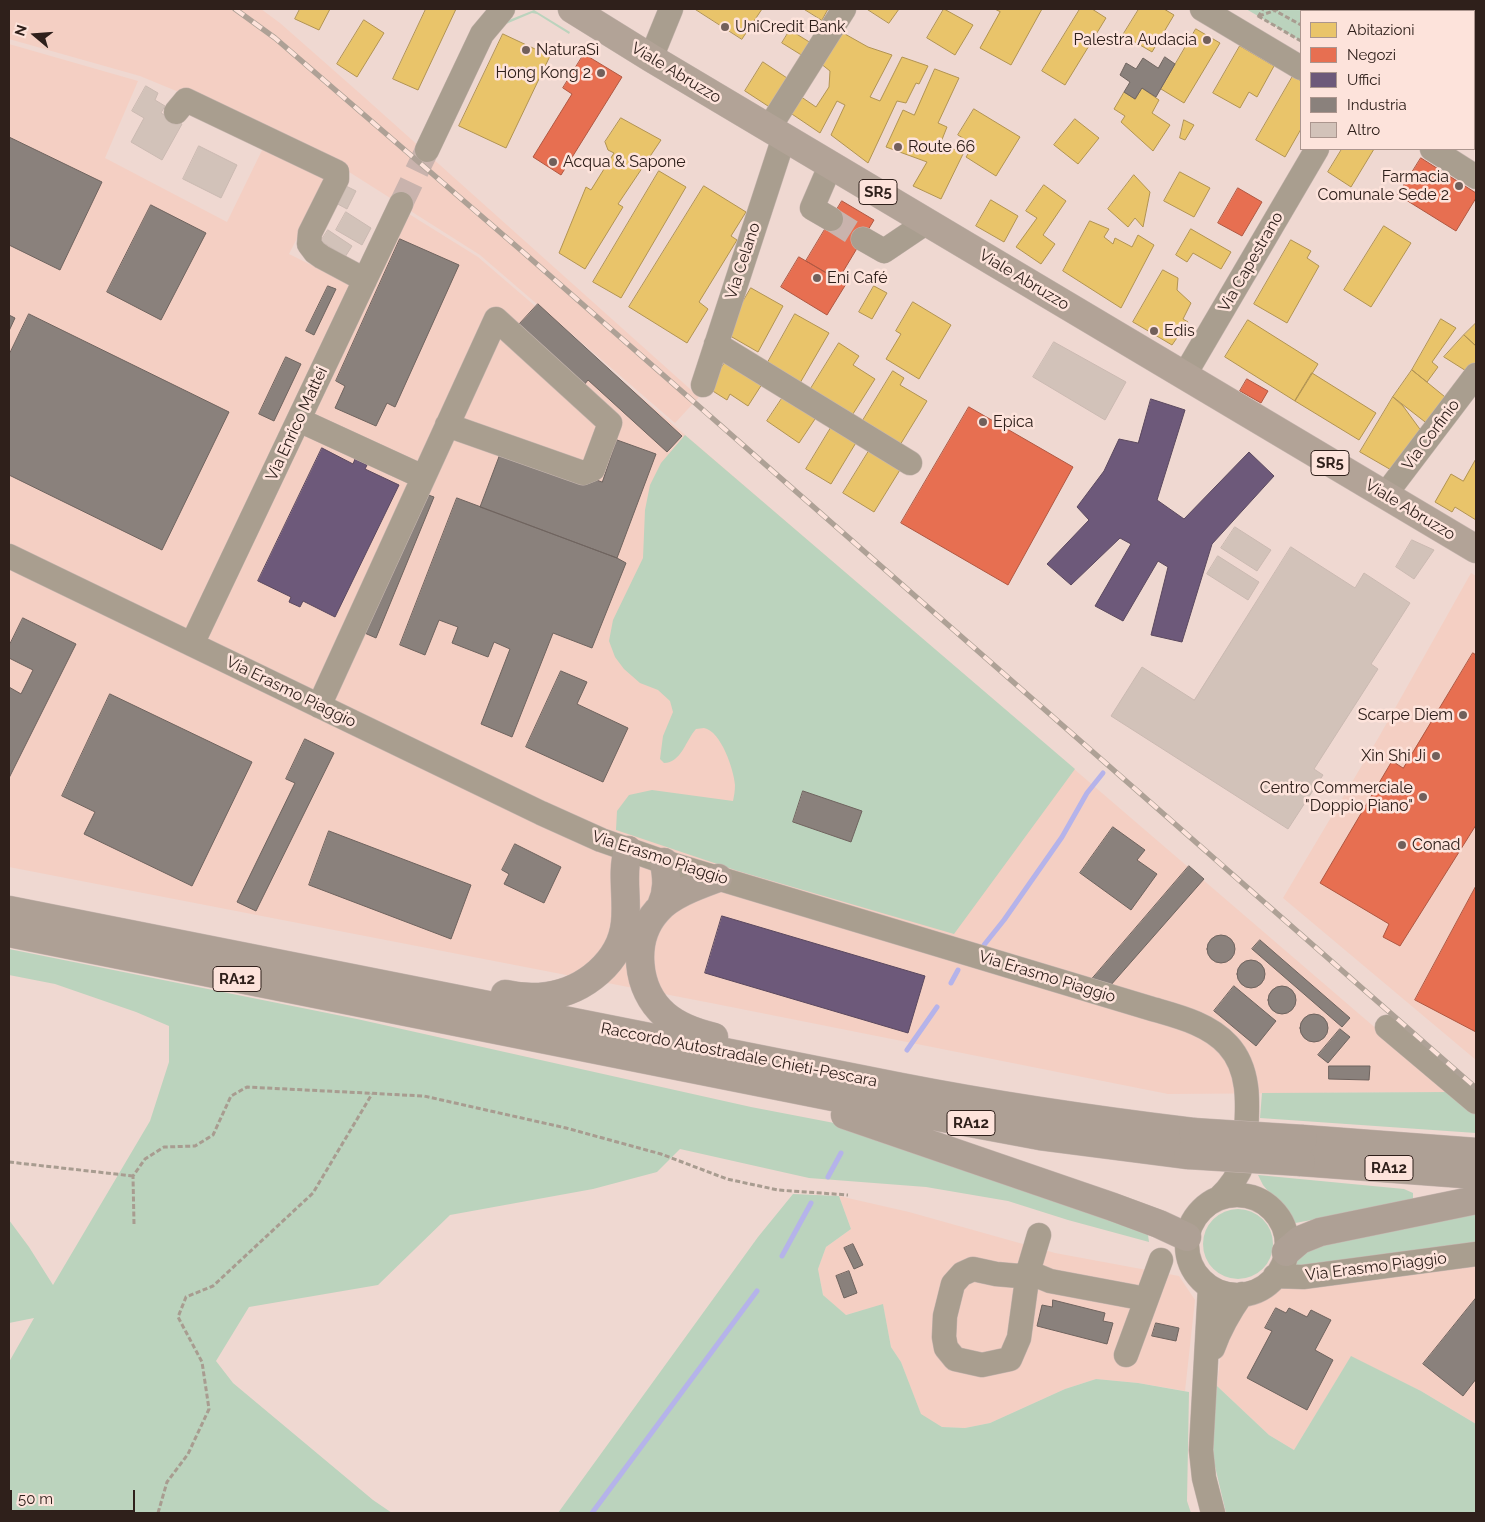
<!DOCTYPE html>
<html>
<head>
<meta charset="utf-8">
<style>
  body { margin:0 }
  #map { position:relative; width:1485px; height:1522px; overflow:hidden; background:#efd8d1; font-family:Raleway,sans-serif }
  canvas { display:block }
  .frame { position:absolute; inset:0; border:10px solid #2f201b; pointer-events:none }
  .legend { position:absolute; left:1300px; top:10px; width:175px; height:140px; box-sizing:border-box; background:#fde3db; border:1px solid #ab958e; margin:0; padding:6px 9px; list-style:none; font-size:15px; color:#2f201b }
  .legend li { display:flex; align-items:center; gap:10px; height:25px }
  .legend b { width:25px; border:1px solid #ab958e }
  .north { position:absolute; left:10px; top:10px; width:50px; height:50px; -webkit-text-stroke:4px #fde3db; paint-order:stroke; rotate:288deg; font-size:14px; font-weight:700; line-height:20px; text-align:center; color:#2f201b }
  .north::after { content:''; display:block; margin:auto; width:18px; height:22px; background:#2f201b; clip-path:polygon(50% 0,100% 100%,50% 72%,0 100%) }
  .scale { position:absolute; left:10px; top:1490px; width:125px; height:22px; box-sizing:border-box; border:2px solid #2f201b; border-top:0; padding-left:6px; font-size:15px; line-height:18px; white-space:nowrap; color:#2f201b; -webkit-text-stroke:4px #fde3db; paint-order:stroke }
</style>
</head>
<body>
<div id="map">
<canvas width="1485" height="1522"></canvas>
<div class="frame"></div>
<ul class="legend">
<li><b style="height:14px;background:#e9c46a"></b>Abitazioni</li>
<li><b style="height:14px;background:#e76f51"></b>Negozi</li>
<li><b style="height:14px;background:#6d597a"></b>Uffici</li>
<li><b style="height:14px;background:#8a817c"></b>Industria</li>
<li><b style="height:14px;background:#d2c2b9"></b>Altro</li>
</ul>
<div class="north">N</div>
<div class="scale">50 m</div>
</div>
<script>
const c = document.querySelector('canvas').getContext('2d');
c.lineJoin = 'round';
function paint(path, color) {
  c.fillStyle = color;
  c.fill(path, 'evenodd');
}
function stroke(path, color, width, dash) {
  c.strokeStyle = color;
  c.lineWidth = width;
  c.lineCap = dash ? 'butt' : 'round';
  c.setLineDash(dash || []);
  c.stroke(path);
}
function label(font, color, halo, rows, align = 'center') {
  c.font = font + ' Raleway,sans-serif';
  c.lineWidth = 5;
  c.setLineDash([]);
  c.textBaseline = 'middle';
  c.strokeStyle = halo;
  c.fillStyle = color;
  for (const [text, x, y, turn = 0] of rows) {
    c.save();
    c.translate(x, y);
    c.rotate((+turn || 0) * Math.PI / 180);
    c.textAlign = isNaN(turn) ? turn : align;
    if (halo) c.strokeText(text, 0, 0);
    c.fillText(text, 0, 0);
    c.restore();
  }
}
paint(new Path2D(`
  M 9,9 L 261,9 L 280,23 L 364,97 L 699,397 L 675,423 L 480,255 L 335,163 L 186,95 L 140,76 L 9,39 Z
  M 9,44 L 138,81 L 105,158 L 227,222 L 266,142 L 328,177 L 289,254 L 372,295 L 409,214 L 478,257 L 1450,1092 L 1168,1094 L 716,1004 L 9,867 Z
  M 1471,573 L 1476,576 L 1476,1060 L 1283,898 L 1380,735 Z
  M 839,1196 L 909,1212 L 1055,1253 L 1179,1276 L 1195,1300 L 1185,1391 L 1138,1383 L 1096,1379 L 1065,1389 L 990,1423 L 965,1428 L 942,1427 L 921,1415 L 901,1362 L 891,1347 L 883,1305 L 845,1315 L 823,1295 L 818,1269 L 826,1247 L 851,1229 Z
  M 1476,1261 L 1476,1424 L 1421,1391 L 1351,1357 L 1294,1450 L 1269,1435 L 1217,1386 L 1222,1344 L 1245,1301 L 1273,1285 Z`), '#f4cfc3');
paint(new Path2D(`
  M 1246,9 L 1375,9 L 1373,11 L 1301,11 L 1301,41 Z
  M 534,10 L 570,32 L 569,34 L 537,14 L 532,13 L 506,24 L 504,22 Z
  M 685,435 L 1075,769 L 954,934 L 738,871 L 616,830 L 617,811 L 629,795 L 652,790 L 733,801 C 734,796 735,791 735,785 C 734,770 721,731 704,728 C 701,728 699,729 696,729 C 686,740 681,763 664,763 L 660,759 L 663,736 L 673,712 L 670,701 L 658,690 L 640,683 L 624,669 L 615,657 L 609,641 L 613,620 L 643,558 L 645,510 L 650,485 L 661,463 ZM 803,791 L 851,842 L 793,822 Z
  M 9,949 L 357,1019 L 751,1107 L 855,1127 L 1147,1228 L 1149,1242 L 1068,1220 L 1008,1201 L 926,1187 L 809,1178 L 680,1149 L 657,1172 L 593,1189 L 450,1215 L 378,1285 L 249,1307 L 216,1361 L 233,1383 L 373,1500 L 392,1513 L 9,1513 L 9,1362 L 34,1318 L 9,1323 L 9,1220 L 29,1247 L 53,1285 L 150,1121 L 169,1062 L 169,1026 L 136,1012 L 55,984 L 9,975 Z
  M 1450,1092 L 1476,1095 L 1476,1133 L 1260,1118 L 1262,1093 Z
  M 1258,1175 L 1404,1189 L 1413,1193 L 1413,1201 L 1290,1224 L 1279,1204 L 1263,1185 Z
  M 793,1194 L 839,1196 L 851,1229 L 826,1247 L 818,1269 L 823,1295 L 846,1315 L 883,1304 L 891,1347 L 901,1362 L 921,1414 L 942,1427 L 965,1428 L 990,1423 L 1065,1389 L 1096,1379 L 1138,1383 L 1189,1392 L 1187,1501 L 1191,1513 L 558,1513 L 758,1237 Z
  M1203 1244a35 35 0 1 1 70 0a35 35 0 1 1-70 0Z
  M 1476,1209 L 1476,1251 L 1291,1267 L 1290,1263 L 1293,1251 Z
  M 1351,1356 L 1421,1391 L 1476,1424 L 1476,1513 L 1226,1513 L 1213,1458 L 1213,1422 L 1217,1386 L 1269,1435 L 1294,1450 Z`), '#bbd3bd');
const homes = new Path2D(`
  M 300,9 L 330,9 L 319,30 L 295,19 Z
  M 426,9 L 456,9 L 418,90 L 393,79 Z
  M 695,9 L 762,9 L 742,39 Z
  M 804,9 L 828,9 L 822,20 Z
  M 867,9 L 899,9 L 889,23 Z
  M 944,9 L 973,25 L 955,55 L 927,38 Z
  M 995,9 L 1042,9 L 1011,65 L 980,48 L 1000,12 Z
  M 1080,9 L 1092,9 L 1106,18 L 1065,85 L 1042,71 Z
  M 1139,9 L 1164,9 L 1174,15 L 1152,52 L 1123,35 Z
  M 364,20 L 384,33 L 357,77 L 337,64 Z
  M 836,29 L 868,47 L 892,55 L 870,97 L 880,101 L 902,57 L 928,66 L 919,84 L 916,83 L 906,103 L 897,101 L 868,163 L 831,135 L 845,105 L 837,101 L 820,133 L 786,110 L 797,94 L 816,107 L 829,87 L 830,71 L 815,59 Z
  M 1196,29 L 1220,43 L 1184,103 L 1161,89 Z
  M 790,30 L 811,43 L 803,56 L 782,43 Z
  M 503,34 L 550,56 L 506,148 L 459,126 Z
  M 1240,46 L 1274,66 L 1257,97 L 1249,92 L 1240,108 L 1213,93 Z
  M 763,62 L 790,80 L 771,108 L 745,91 Z
  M 935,69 L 959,78 L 938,123 L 947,127 L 941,142 L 963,154 L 941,199 L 913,186 L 927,162 L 886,147 L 903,110 L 914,115 Z
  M 1293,76 L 1301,81 L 1301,129 L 1285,157 L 1256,140 Z
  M 1142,88 L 1159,100 L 1152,113 L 1170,125 L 1153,151 L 1121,122 L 1125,116 L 1114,109 L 1124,92 L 1135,99 Z
  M 1476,105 L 1476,121 L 1474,119 L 1474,110 Z
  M 974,109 L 1020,137 L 996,176 L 966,157 L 974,145 L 958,135 Z
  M 621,118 L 661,140 L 618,204 L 623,207 L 585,269 L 559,253 L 586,187 L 591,190 L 614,153 L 608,150 L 605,142 Z
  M 1075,119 L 1099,138 L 1078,164 L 1054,145 Z
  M 1184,120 L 1194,125 L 1185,140 L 1180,138 Z
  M 1342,149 L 1374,149 L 1351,187 L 1328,172 Z
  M 659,171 L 686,187 L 621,298 L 593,282 Z
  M 1180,172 L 1210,188 L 1194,217 L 1164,201 Z
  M 1134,175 L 1150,192 L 1143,227 L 1135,218 L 1128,227 L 1108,209 Z
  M 1044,185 L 1066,201 L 1043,235 L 1055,244 L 1041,264 L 1016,247 L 1037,218 L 1026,211 Z
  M 704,186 L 746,212 L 731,236 L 737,240 L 699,302 L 708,309 L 687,343 L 629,307 Z
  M 991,200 L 1018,216 L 1004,242 L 976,226 Z
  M 1090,221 L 1109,229 L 1104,237 L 1113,244 L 1115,238 L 1132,247 L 1138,235 L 1154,245 L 1121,308 L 1063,271 Z
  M 1384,226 L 1411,243 L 1371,307 L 1344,290 Z
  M 1191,229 L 1231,252 L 1221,269 L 1193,253 L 1187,262 L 1176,255 Z
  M 1291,240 L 1311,251 L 1307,258 L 1319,266 L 1287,323 L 1254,304 Z
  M 1163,270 L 1178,278 L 1177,290 L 1191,303 L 1183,319 L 1188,322 L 1172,345 L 1133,322 Z
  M 874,286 L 887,293 L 872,319 L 859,312 Z
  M 751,288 L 783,306 L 758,352 L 725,333 Z
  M 913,302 L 951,325 L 919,379 L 886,359 L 901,334 L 896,331 Z
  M 795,314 L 829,333 L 800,383 L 767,364 Z
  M 1441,319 L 1456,328 L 1432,362 L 1438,367 L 1427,382 L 1412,370 Z
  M 1248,320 L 1318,364 L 1295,401 L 1225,357 Z
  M 1476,323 L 1476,346 L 1464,335 Z
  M 1464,335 L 1476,346 L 1476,367 L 1471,374 L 1444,357 Z
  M 839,343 L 859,356 L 853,365 L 875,379 L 851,417 L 810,390 Z
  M 728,358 L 764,381 L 748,406 L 730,394 L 727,400 L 708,388 Z
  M 1412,370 L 1450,401 L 1429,425 L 1393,397 Z
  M 893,371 L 904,378 L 900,385 L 927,401 L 900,445 L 862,422 Z
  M 1312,373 L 1376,413 L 1359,440 L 1295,401 Z
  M 785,394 L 817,416 L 799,443 L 767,421 Z
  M 1393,397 L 1403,406 L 1422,432 L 1393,471 L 1360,452 Z
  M 832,426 L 857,441 L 831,484 L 806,469 Z
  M 872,446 L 903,465 L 874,512 L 843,493 Z
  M 1476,459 L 1476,520 L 1455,507 L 1452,512 L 1435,502 L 1451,474 L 1463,481 Z`);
paint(homes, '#e9c46a');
stroke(homes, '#b19352', 1);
const shops = new Path2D(`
  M 584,54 L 622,77 L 561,175 L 533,157 L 572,94 L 563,88 Z
  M 1421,158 L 1476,193 L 1476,198 L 1456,231 L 1398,195 Z
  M 1238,188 L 1262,202 L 1242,236 L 1218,223 Z
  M 842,201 L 874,220 L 838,280 L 806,261 Z
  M 799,257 L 846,284 L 827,315 L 781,287 Z
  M 1247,379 L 1268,391 L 1261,403 L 1240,391 Z
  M 969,407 L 1073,467 L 1008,585 L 901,523 Z
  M 1473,653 L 1476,655 L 1476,825 L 1400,946 L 1383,937 L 1389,924 L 1320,883 L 1392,761 L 1403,768 Z
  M 1476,886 L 1476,1032 L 1415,1000 Z`);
paint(shops, '#e76f51');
stroke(shops, '#b05741', 1);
const offices = new Path2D(`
  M 1151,399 L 1185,410 L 1157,500 L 1184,519 L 1249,452 L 1274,476 L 1212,544 L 1182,642 L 1151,635 L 1168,567 L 1158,561 L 1123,621 L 1095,606 L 1131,544 L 1120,538 L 1071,585 L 1047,564 L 1089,520 L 1077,507 L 1104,471 L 1119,439 L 1138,443 Z
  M 322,448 L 353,464 L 355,459 L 367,465 L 365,469 L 399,485 L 335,617 L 303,601 L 300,607 L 289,602 L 291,597 L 258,581 Z
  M 722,916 L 925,976 L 908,1033 L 705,973 Z`);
paint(offices, '#6d597a');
stroke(offices, '#5a485e', 1);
const industry = new Path2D(`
  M 1165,57 L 1175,64 L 1156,97 L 1142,88 L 1135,99 L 1124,92 L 1130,82 L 1120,75 L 1126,63 L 1136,69 L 1143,58 L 1158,68 Z
  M 9,137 L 102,182 L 60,270 L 9,245 Z
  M 151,205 L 206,233 L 161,320 L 107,292 Z
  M 400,239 L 459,265 L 395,407 L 387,403 L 376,426 L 335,408 L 345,386 L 336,381 Z
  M 328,286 L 336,289 L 314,335 L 306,331 Z
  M 538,304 L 682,436 L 667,452 L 588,380 L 580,390 L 514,330 Z
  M 29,314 L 229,412 L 162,550 L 9,475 L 9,355 Z
  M 9,315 L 15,318 L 9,331 Z
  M 286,357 L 301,364 L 274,421 L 259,414 Z
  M 617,440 L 656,454 L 617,558 L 480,507 L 503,446 L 602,482 Z
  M 417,491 L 434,497 L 376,638 L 360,631 Z
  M 457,498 L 617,558 L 626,563 L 592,648 L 553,633 L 512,737 L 481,724 L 510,649 L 494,642 L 488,657 L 452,643 L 458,627 L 439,620 L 425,655 L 400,645 Z
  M 23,618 L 76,644 L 9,778 L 9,687 L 21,694 L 33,670 L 9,658 L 9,646 Z
  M 561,671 L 587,682 L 577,704 L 628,728 L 603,782 L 526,747 Z
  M 110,694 L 252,762 L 192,886 L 84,834 L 95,812 L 62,796 Z
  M 305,739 L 334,753 L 256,911 L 237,902 L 295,783 L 286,779 Z
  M 803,791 L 862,811 L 851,842 L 793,822 Z
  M 1113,827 L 1145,850 L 1137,860 L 1157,874 L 1131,910 L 1080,873 Z
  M 329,831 L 471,885 L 451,939 L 309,885 Z
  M 515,844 L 561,867 L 544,903 L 504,884 L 509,874 L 502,870 Z
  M 1189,866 L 1204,879 L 1110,986 L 1092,979 Z
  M1207 949a14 14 0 1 1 28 0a14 14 0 1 1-28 0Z
  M 1260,940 L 1350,1018 L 1342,1027 L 1252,949 Z
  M1237 974a14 14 0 1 1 28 0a14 14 0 1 1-28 0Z
  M 1234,986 L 1276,1021 L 1256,1046 L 1214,1011 Z
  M1268 1000a14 14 0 1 1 28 0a14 14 0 1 1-28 0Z
  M1300 1028a14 14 0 1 1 28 0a14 14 0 1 1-28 0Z
  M 1340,1029 L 1350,1037 L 1328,1063 L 1318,1055 Z
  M 1329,1066 L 1370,1066 L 1369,1080 L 1329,1079 Z
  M 853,1244 L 863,1265 L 854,1269 L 844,1248 Z
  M 849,1271 L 857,1293 L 844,1298 L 836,1276 Z
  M 1476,1298 L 1476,1379 L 1463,1396 L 1423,1364 Z
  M 1053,1300 L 1105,1313 L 1103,1321 L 1113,1323 L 1107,1344 L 1037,1326 L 1042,1305 L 1052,1307 Z
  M 1276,1308 L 1286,1313 L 1289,1308 L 1307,1317 L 1311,1310 L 1331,1320 L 1315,1350 L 1333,1360 L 1307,1410 L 1247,1378 L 1272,1331 L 1265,1328 Z
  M 1156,1323 L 1179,1328 L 1176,1341 L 1152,1336 Z`);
paint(industry, '#8a817c');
stroke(industry, '#6f645f', 1);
stroke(new Path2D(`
  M 984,945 L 1004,920 L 1062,837 L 1087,793 L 1103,773
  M 951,983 L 958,970
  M 907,1050 L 937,1007
  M 828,1177 L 841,1153
  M 782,1256 L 811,1203
  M 592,1513 L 757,1291`), '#b5b3ea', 5);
const building = new Path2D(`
  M 146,86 L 158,93 L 155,100 L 165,106 L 161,113 L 182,124 L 162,160 L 131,142 L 144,118 L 132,111 Z
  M 199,146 L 237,165 L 221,198 L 183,179 Z
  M 344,185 L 356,191 L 347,209 L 334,202 Z
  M 346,212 L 371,228 L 362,245 L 336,230 Z
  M 328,230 L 352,246 L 345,257 L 321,241 Z
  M 1054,342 L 1126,382 L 1105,420 L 1033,377 Z
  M 1235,527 L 1271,550 L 1257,571 L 1221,548 Z
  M 1412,540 L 1434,550 L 1414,579 L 1396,567 Z
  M 1291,547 L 1355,588 L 1364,573 L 1410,603 L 1371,664 L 1378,669 L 1314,769 L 1323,775 L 1288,829 L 1111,716 L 1142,667 L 1194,700 Z
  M 1218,556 L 1259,582 L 1248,600 L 1207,574 Z`);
paint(building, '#d2c2b9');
stroke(building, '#cab9b1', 1);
stroke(new Path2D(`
  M 401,204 L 427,150
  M 831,219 L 863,239`), '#c9b3ad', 24, [24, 12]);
const minor = new Path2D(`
  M 1202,9 L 1301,68
  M 1472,9 L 1476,11
  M 1399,11 L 1401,9
  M 651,58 L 671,9
  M 176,112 L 186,100 L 337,172 L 337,179 L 310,233 L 309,244 L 315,252 L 322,257 L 365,280
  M 769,128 L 844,9
  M 1432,149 L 1476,177
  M 427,150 L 482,34 L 503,9
  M 831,219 L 812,208 L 831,164
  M 863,239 L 884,251 L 927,222
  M 716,344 L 910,463
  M 1184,376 L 1317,149
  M 703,385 L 784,137
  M 299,420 L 423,477
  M 1385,495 L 1476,375
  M 9,556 L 541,813 L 601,840 L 664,862 L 1149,1008 C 1176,1016 1208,1023 1228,1045 C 1250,1069 1248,1103 1246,1133 C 1245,1141 1246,1152 1244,1160 C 1239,1174 1230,1188 1219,1198
  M 192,644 L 401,204
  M 319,706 L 496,319 L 610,423 L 593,469 L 583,473 L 447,425
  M 1387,1027 L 1476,1102
  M1187 1245a50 50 0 1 1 100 0a50 50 0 1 1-100 0Z
  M 1039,1235 L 1028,1272 L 1019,1276 L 996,1274 L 973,1269 L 962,1274 L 953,1284 L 945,1316 L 944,1337 L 946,1348 L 955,1359 L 982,1365 L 1010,1359 L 1019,1338 L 1028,1272 L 1050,1281 L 1146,1299
  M 1275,1276 L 1303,1277 L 1476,1254
  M 1210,1287 L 1201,1450 L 1204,1478 L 1213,1513
  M 1213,1348 C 1220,1328 1230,1311 1242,1294
  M 1126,1355 L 1161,1260`);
const major = new Path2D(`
  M 572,9 L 651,58 L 1476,549`);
const highway = new Path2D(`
  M 661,906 C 668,891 667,878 664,862
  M 9,910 L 901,1087 C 998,1106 1095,1120 1193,1132
  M 9,933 L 858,1102 L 1040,1136 L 1188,1155
  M 505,994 C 518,997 533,998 547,996 C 584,991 621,962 625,923 C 628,899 621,873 628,850
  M 714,1037 C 697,1033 679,1027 665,1015 C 636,990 631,940 657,911 C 670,895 699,885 718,878
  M 845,1115 L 1113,1207 L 1159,1224 L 1187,1237
  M 1303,1139 L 1476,1152
  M 1301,1162 L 1476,1175
  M 1286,1252 L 1300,1240 L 1320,1232 L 1476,1200`);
stroke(minor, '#c6b5af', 25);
stroke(major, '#c6b5af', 29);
stroke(highway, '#c6b5af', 29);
stroke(new Path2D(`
  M 1272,9 L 1301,25
  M 1336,9 L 1341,11
  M 1365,9 L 1370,11
  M 1373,11 L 1374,9
  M 1258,16 L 1301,41
  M 1259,16 L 1279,9
  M 1258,17 L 1263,9
  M 9,1162 L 133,1176
  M 134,1224 L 133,1176 L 145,1159 L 164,1147 L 195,1146 L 213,1135 L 231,1096 L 247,1087 L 424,1096 L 566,1128 L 661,1154 L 727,1179 L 778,1190 L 848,1195
  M 158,1513 L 167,1482 L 188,1454 L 209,1409 L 202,1362 L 178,1317 L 186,1297 L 213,1286 L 313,1193 L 372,1094`), '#a89c90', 3, [5, 2.5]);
stroke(minor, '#a99e8f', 24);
stroke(major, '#b2a397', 28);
stroke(highway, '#aea095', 28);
const rail = new Path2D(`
  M 235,9 L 275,38 L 523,252 L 1476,1088`);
stroke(rail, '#aea196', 5.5);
stroke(rail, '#fde3db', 4, [11]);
const highwayBridge = new Path2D(`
  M 1193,1132 L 1303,1139
  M 1188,1155 L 1301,1162`);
stroke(highwayBridge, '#c6b5af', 29, []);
stroke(highwayBridge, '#aea095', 28);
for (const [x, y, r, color] of [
  [725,27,5,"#72605b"],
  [1207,40,5,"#72605b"],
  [526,50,5,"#72605b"],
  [601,73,5,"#72605b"],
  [898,147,5,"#72605b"],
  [553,162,5,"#72605b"],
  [1459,186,5,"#72605b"],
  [817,278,5,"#72605b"],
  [1154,331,5,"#72605b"],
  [983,422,5,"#72605b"],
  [1463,715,5,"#72605b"],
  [1436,756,5,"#72605b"],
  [1423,797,5,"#72605b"],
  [1402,845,5,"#72605b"]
]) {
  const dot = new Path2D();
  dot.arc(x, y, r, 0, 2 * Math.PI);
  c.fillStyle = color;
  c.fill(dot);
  stroke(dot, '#fde3db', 2);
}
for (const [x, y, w] of [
  [878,192,38],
  [1330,463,38],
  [237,979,48],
  [971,1123,48],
  [1389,1168,48]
]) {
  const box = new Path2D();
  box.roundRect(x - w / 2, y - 12.5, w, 25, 4);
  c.fillStyle = '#fde3db';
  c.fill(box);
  stroke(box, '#2f201b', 1);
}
label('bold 15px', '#2f201b', null, [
  ["SR5",878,192],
  ["SR5",1330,463],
  ["RA12",237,979],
  ["RA12",971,1123],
  ["RA12",1389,1168]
]);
label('16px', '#2f201b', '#fde3db', [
  ["UniCredit Bank",735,27],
  ["Palestra Audacia",1197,40,"right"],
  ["NaturaSì",536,50],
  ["Hong Kong 2",591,73,"right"],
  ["Route 66",908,147],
  ["Acqua & Sapone",563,162],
  ["Farmacia",1449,177,"right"],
  ["Comunale Sede 2",1449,195,"right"],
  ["Eni Café",827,278],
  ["Edis",1164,331],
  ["Epica",993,422],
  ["Scarpe Diem",1453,715,"right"],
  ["Xin Shi Ji",1426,756,"right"],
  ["Centro Commerciale",1413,788,"right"],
  ["\"Doppio Piano\"",1413,806,"right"],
  ["Conad",1412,845]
], 'left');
label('16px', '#2f201b', '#fde3db', [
  ["Viale Abruzzo",676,73,31],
  ["Via Celano",743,261,-72],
  ["Via Capestrano",1251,262,-60],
  ["Viale Abruzzo",1024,280,31],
  ["Via Enrico Mattei",297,424,-65],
  ["Via Corfinio",1431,435,-53],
  ["Viale Abruzzo",1410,510,31],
  ["Via Erasmo Piaggio",291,692,26],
  ["Via Erasmo Piaggio",660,858,18],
  ["Via Erasmo Piaggio",1047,977,17],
  ["Raccordo Autostradale Chieti-Pescara",739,1055,11],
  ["Via Erasmo Piaggio",1376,1267,-7]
]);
</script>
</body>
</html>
